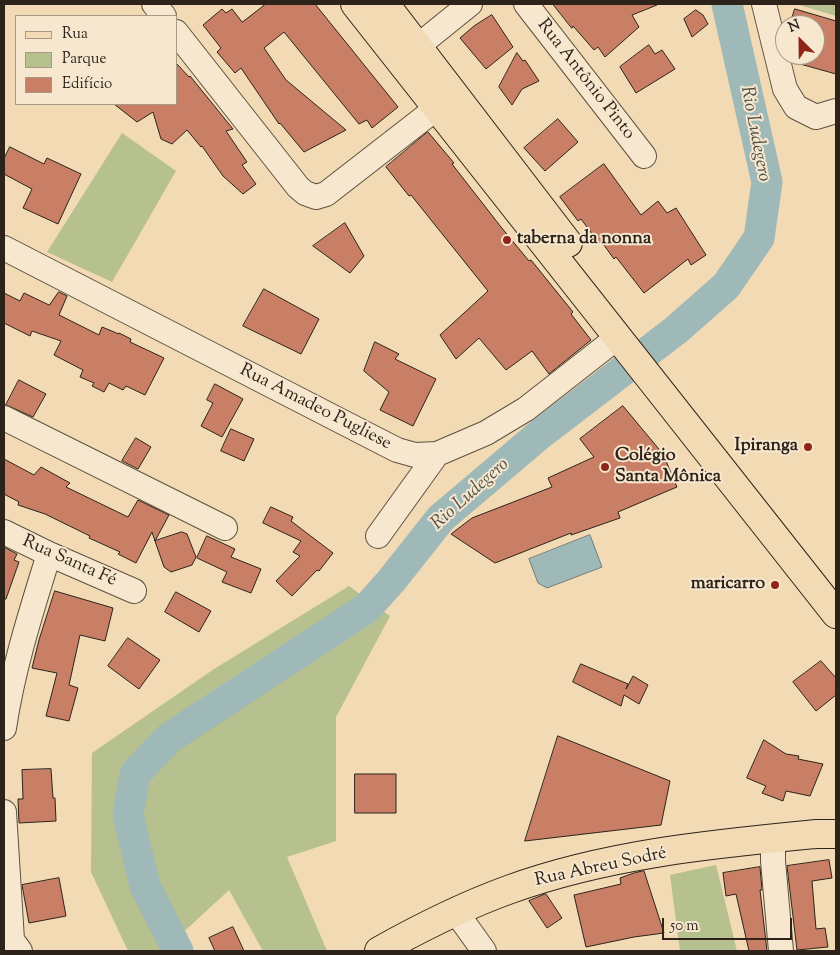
<!DOCTYPE html>
<html>
<head>
<meta charset="utf-8">
<style>
  body { margin:0 }
  #map { position:relative; width:840px; height:955px; overflow:hidden; background:#f1dab4; font-family:"Sorts Mill Goudy",serif }
  canvas { display:block }
  .frame { position:absolute; inset:0; border:5px solid #2d231a; pointer-events:none }
  .legend { position:absolute; left:15px; top:15px; width:162px; height:90px; box-sizing:border-box; background:#f6e7ce; border:1px solid #a69986; margin:0; padding:6px 9px; list-style:none; font-size:15px; color:#2d231a }
  .legend li { display:flex; align-items:center; gap:10px; height:25px }
  .legend b { width:25px; border:1px solid #a69986 }
  .north { position:absolute; left:775px; top:15px; width:50px; height:50px; box-sizing:border-box; background:#f6e7ce; border:1px solid #a69986; border-radius:50%; rotate:337deg; font-size:14px; font-weight:700; line-height:20px; text-align:center; color:#2d231a }
  .north::after { content:''; display:block; margin:auto; width:18px; height:22px; background:#8f2418; clip-path:polygon(50% 0,100% 100%,50% 72%,0 100%) }
  .scale { position:absolute; left:662px; top:918px; width:130px; height:22px; box-sizing:border-box; border:2px solid #2d231a; border-top:0; padding-left:6px; font-size:15px; line-height:18px; white-space:nowrap; color:#2d231a; -webkit-text-stroke:4px #f6e7ce; paint-order:stroke }
</style>
</head>
<body>
<div id="map">
<canvas width="840" height="955"></canvas>
<div class="frame"></div>
<ul class="legend">
<li><b style="height:6px;background:#f1dab4"></b>Rua</li>
<li><b style="height:14px;background:#b7c08f"></b>Parque</li>
<li><b style="height:14px;background:#c97f66"></b>Edifício</li>
</ul>
<div class="north">N</div>
<div class="scale">50 m</div>
</div>
<script>
const c = document.querySelector('canvas').getContext('2d');
c.lineJoin = 'round';
function paint(path, color) {
  c.fillStyle = color;
  c.fill(path, 'evenodd');
}
function stroke(path, color, width, dash) {
  c.strokeStyle = color;
  c.lineWidth = width;
  c.lineCap = dash ? 'butt' : 'round';
  c.setLineDash(dash || []);
  c.stroke(path);
}
function label(font, color, halo, rows, align = 'center') {
  c.font = font + ' "Sorts Mill Goudy",serif';
  c.lineWidth = 4;
  c.setLineDash([]);
  c.textBaseline = 'middle';
  c.strokeStyle = halo;
  c.fillStyle = color;
  for (const [text, x, y, turn = 0] of rows) {
    c.save();
    c.translate(x, y);
    c.rotate((+turn || 0) * Math.PI / 180);
    c.textAlign = isNaN(turn) ? turn : align;
    if (halo) c.strokeText(text, 0, 0);
    c.fillText(text, 0, 0);
    c.restore();
  }
}
paint(new Path2D(`
  M 796,4 L 836,4 L 836,16 Z
  M 122,133 L 176,171 L 112,282 L 47,252 Z
  M 349,586 L 390,616 L 336,717 L 336,841 L 287,857 L 327,951 L 263,951 L 229,890 L 163,951 L 128,951 L 91,872 L 92,753 L 214,669 Z
  M 716,865 L 737,951 L 680,951 L 670,875 Z`), '#b7c08f');
const water = new Path2D(`
  M 590,535 L 602,567 L 547,588 L 538,583 L 529,559 Z`);
paint(water, '#9fb8b8');
stroke(water, '#717c79', 1);
stroke(new Path2D(`
  M 178,951 L 145,886 L 128,815 L 135,774 L 169,738 L 367,608 L 391,581 L 441,518 L 539,435 L 676,330 L 726,286 L 759,238 L 767,182 L 727,4`), '#9fb8b8', 31);
const building = new Path2D(`
  M 266,4 L 315,4 L 398,107 L 372,128 L 367,120 L 359,124 L 284,32 L 264,48 L 286,80 L 346,130 L 304,152 L 280,123 L 279,124 L 241,68 L 235,73 L 217,52 L 221,48 L 203,25 L 222,9 L 226,13 L 232,9 L 242,22 Z
  M 553,4 L 657,4 L 657,5 L 632,15 L 639,27 L 605,57 L 598,47 L 594,50 L 573,26 L 572,28 Z
  M 795,9 L 836,21 L 836,74 L 793,62 L 791,55 L 815,55 L 815,25 L 790,25 Z
  M 696,10 L 703,15 L 708,24 L 692,37 L 684,19 Z
  M 492,15 L 513,47 L 486,69 L 460,38 L 474,26 Z
  M 649,45 L 655,54 L 662,50 L 675,69 L 636,93 L 620,67 Z
  M 517,53 L 523,61 L 525,60 L 539,81 L 522,89 L 512,105 L 499,87 Z
  M 176,63 L 189,77 L 190,76 L 233,129 L 226,131 L 247,162 L 242,165 L 256,184 L 243,194 L 223,176 L 202,146 L 201,147 L 187,130 L 172,144 L 161,139 L 153,112 L 137,122 L 114,104 L 176,104 Z
  M 558,119 L 578,142 L 545,171 L 524,148 Z
  M 428,132 L 454,163 L 452,164 L 501,227 L 529,261 L 531,260 L 573,312 L 571,314 L 591,340 L 549,374 L 532,351 L 506,370 L 479,338 L 456,359 L 440,335 L 488,291 L 411,195 L 409,196 L 386,167 Z
  M 10,147 L 44,164 L 47,158 L 81,174 L 58,224 L 23,208 L 32,189 L 4,174 L 4,159 Z
  M 604,164 L 641,215 L 658,201 L 667,213 L 676,208 L 706,255 L 691,265 L 688,259 L 644,293 L 616,257 L 614,259 L 601,241 L 599,243 L 581,219 L 578,221 L 560,197 Z
  M 345,223 L 364,256 L 350,273 L 313,246 Z
  M 264,289 L 319,319 L 301,354 L 243,326 Z
  M 59,292 L 67,296 L 59,315 L 99,335 L 102,327 L 119,334 L 119,333 L 131,339 L 130,342 L 164,358 L 145,395 L 126,386 L 123,390 L 109,383 L 104,392 L 92,386 L 94,383 L 80,377 L 83,370 L 54,355 L 61,341 L 32,331 L 30,336 L 4,323 L 4,293 L 20,301 L 24,293 L 49,305 Z
  M 375,342 L 399,354 L 395,359 L 436,379 L 413,426 L 380,410 L 389,392 L 364,371 Z
  M 19,380 L 46,394 L 33,417 L 6,405 Z
  M 215,384 L 243,399 L 222,437 L 201,426 L 213,403 L 207,400 Z
  M 623,406 L 663,454 L 677,487 L 618,512 L 620,518 L 571,535 L 571,533 L 495,563 L 451,534 L 472,518 L 552,487 L 548,478 L 594,457 L 580,439 Z
  M 231,429 L 254,439 L 244,461 L 221,451 Z
  M 136,438 L 151,447 L 138,469 L 122,461 Z
  M 4,459 L 34,475 L 41,467 L 70,483 L 66,487 L 128,517 L 138,500 L 169,515 L 155,541 L 152,532 L 136,563 L 118,554 L 120,552 L 89,538 L 90,536 L 45,514 L 18,505 L 19,502 L 4,494 Z
  M 271,507 L 293,517 L 291,521 L 333,553 L 319,571 L 317,570 L 292,596 L 276,581 L 300,556 L 293,552 L 301,541 L 263,523 Z
  M 182,532 L 187,534 L 196,557 L 192,565 L 171,572 L 164,567 L 155,541 Z
  M 207,536 L 235,549 L 231,557 L 261,569 L 251,593 L 222,582 L 227,572 L 197,558 Z
  M 4,547 L 17,554 L 14,560 L 19,562 L 6,599 L 4,599 Z
  M 55,591 L 113,608 L 105,641 L 80,635 L 69,685 L 78,688 L 69,721 L 46,716 L 57,673 L 32,668 L 39,640 Z
  M 176,592 L 211,611 L 199,632 L 165,612 Z
  M 128,638 L 160,660 L 139,689 L 108,666 Z
  M 821,661 L 836,678 L 836,695 L 816,711 L 793,682 Z
  M 581,664 L 628,684 L 626,689 L 633,676 L 648,685 L 639,704 L 624,695 L 621,706 L 573,682 Z
  M 558,736 L 670,781 L 661,825 L 525,841 Z
  M 764,740 L 786,754 L 799,756 L 798,759 L 823,764 L 810,796 L 786,791 L 783,801 L 762,793 L 766,786 L 747,778 Z
  M 51,769 L 53,798 L 55,798 L 56,821 L 19,823 L 18,799 L 23,799 L 22,770 Z
  M 355,774 L 396,774 L 396,813 L 355,813 Z
  M 829,860 L 832,878 L 812,881 L 816,929 L 825,928 L 828,947 L 797,950 L 787,866 Z
  M 760,867 L 762,890 L 760,890 L 767,951 L 749,951 L 736,894 L 726,896 L 723,873 Z
  M 644,871 L 664,933 L 634,937 L 586,947 L 574,895 L 621,884 L 620,878 L 634,873 Z
  M 59,878 L 66,916 L 29,923 L 22,885 Z
  M 546,894 L 562,918 L 547,928 L 529,901 Z
  M 233,927 L 244,951 L 215,951 L 209,938 Z`);
paint(building, '#c97f66');
stroke(building, '#2d231a', 1);
const minor = new Path2D(`
  M 154,4 L 164,16
  M 526,4 L 644,156
  M 764,4 L 785,89 L 796,107 L 816,117 L 836,111
  M 176,32 L 298,187 L 305,193 L 316,197 L 326,194 L 438,107
  M 418,46 L 470,4
  M 4,248 L 397,450 L 415,455 L 437,454 L 486,433 L 526,409 L 618,337
  M 4,418 L 225,528
  M 4,532 L 49,554 L 134,591
  M 378,536 L 437,454
  M 4,728 C 13,668 31,612 49,554
  M 4,812 L 12,940 L 20,951
  M 773,838 L 773,861 L 781,951
  M 456,912 L 484,951`);
const major = new Path2D(`
  M 355,4 L 836,614
  M 385,4 L 568,243
  M 379,951 C 420,928 464,906 508,890 C 606,854 713,844 816,834 L 836,834`);
stroke(minor, '#5e5140', 26);
stroke(major, '#2d231a', 30);
stroke(minor, '#f6e7ce', 24);
stroke(major, '#f1dab4', 28);
for (const [x, y, r, color] of [
  [507,240,5,"#8f2418"],
  [808,447,5,"#8f2418"],
  [605,467,5,"#8f2418"],
  [775,585,5,"#8f2418"]
]) {
  const dot = new Path2D();
  dot.arc(x, y, r, 0, 2 * Math.PI);
  c.fillStyle = color;
  c.fill(dot);
  stroke(dot, '#f6e7ce', 2);
}
label('18px', '#2d231a', '#f6e7ce', [
  ["Rua Antônio Pinto",585,80,52],
  ["Rua Amadeo Pugliese",315,408,27],
  ["Rua Santa Fé",69,562,24],
  ["Rua Abreu Sodré",601,868,-12]
]);
label('bold 18px', '#2d231a', '#f6e7ce', [
  ["taberna da nonna",517,240],
  ["Ipiranga",798,447,"right"],
  ["Colégio",615,457],
  ["Santa Mônica",615,478],
  ["maricarro",765,585,"right"]
], 'left');
label('italic 19px', '#4f5049', '#f6e7ce', [
  ["Rio Ludegero",754,134,79],
  ["Rio Ludegero",471,495,-42]
]);
</script>
</body>
</html>
